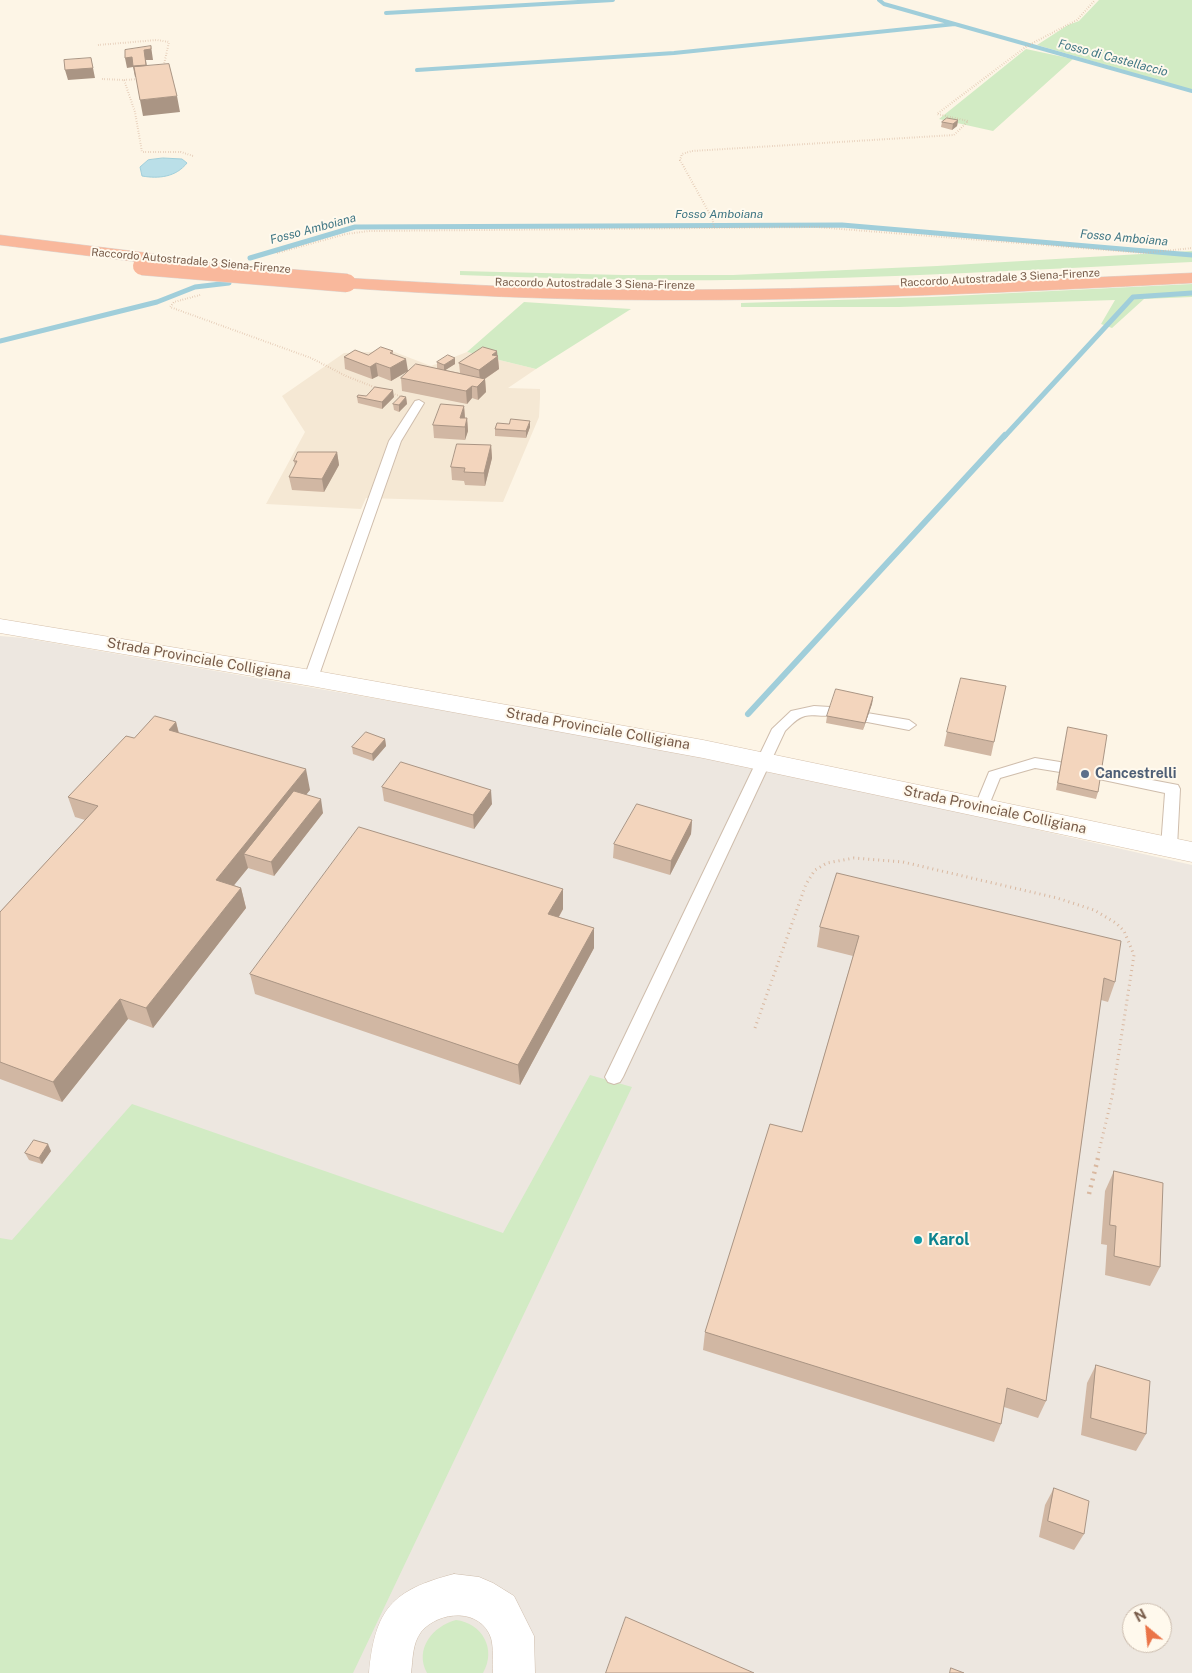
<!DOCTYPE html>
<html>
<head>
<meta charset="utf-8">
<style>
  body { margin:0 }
  #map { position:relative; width:1192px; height:1673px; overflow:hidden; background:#fdf5e6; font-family:"Public Sans",sans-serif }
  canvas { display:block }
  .north { position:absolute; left:1122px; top:1603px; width:50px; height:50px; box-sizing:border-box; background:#fff9ed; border:1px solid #c9baac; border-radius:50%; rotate:332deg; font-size:14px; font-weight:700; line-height:20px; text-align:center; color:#785c4a }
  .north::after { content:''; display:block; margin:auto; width:18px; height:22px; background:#ea7448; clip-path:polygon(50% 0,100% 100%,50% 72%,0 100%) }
</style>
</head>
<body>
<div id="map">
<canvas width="1192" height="1673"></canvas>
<div class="north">N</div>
</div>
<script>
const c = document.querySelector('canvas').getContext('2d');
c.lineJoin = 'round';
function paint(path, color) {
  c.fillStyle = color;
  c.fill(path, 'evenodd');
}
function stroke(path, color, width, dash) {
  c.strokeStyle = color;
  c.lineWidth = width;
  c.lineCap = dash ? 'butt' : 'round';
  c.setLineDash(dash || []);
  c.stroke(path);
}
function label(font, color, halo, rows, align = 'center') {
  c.font = font + ' "Public Sans",sans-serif';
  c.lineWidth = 4;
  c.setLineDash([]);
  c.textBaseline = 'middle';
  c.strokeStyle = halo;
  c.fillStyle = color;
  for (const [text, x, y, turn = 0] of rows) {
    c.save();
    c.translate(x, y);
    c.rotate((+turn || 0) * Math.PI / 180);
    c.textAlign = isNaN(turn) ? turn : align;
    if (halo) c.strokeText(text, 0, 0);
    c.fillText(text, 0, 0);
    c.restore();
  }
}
paint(new Path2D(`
  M 392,351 L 431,366 L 467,352 L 536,369 L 508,388 L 540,389 L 540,398 L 539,417 L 503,502 L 366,498 L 361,509 L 266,504 L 305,432 L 282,396 L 344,353 Z`), '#f5e8d4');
paint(new Path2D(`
  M 0,636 L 24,638 L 610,739 L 822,781 L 1192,865 L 1192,1673 L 0,1673 ZM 1132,1613 L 1162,1613 L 1162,1643 L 1132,1643 Z`), '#ede7e0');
paint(new Path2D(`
  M 1099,0 L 1192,0 L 1192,90 L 1037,45 L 1068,25 L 1079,21 Z
  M 1026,49 L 1073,59 L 993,131 L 939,119 Z
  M 1192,251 L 1192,262 C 1038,269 883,279 728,280 C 639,281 549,278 460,275 L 460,271 L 623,275 L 733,275 L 937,266 Z
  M 1192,284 L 1192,297 L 1144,299 L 1112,328 L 1101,324 L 1115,300 L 899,307 L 741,307 L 741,303 L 932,297 Z
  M 524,302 L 631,309 L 536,369 L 467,352 Z
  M 590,1075 L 632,1087 L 353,1673 L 0,1673 L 0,1238 L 12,1240 L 132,1104 L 503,1233 Z
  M 456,1620 C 482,1623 497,1649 483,1673 L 427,1673 C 414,1649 433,1626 456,1620 Z`), '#d2ebc4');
const water = new Path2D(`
  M 163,158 L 182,159 L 187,163 C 176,177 159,179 142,176 L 140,167 L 148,160 Z`);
paint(water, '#badfe8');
stroke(water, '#a0ceda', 1);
stroke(new Path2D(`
  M 879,0 L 884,4 L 1192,91
  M 386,13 L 613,0
  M 417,70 L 674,53 L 955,24`), '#a0ceda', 4);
stroke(new Path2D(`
  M 250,258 L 355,227 L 842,225 L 1192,255
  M 0,341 L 157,302 L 195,287 L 229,283
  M 1004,437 L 1133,297 L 1192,293`), '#a0ceda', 5);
stroke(new Path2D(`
  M 748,714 L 1005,435`), '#a0ceda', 6);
const service = new Path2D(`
  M 419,400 L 424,403 L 401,441 L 318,678 L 316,681 L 306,681 L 304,678 L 389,441 L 415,401 Z
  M 814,706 L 830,707 L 837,711 C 830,720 815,713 805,716 C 797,718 791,725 785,731 L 623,1077 L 620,1082 L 614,1084 L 608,1082 L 605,1077 L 772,729 L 791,711 Z
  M 867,713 L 909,720 L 916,725 L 909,730 L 862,721 L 860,718 L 862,715 Z
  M 1035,758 L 1060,762 L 1067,767 L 1060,772 L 1035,768 L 1000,778 L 987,810 L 977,810 L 975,806 L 989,772 Z
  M 1099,770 L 1178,785 L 1180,789 L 1177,847 L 1174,851 L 1164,851 L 1161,847 L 1165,793 L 1094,778 L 1092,775 L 1094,772 Z`);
const minor = new Path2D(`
  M 454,1574 L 479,1577 L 493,1583 L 514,1596 L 534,1636 L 535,1673 L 493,1673 C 492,1662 494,1648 491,1638 C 481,1608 439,1610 421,1632 C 412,1644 413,1659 411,1673 L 369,1673 C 375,1609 392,1590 454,1574 Z`);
const secondary = new Path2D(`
  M 0,619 L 311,670 L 703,740 L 1192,842 L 1192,862 L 703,758 L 311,686 L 0,633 Z`);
const motorway = new Path2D(`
  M 0,235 L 148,253 L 154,254 L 156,258 L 154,262 L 148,263 L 0,245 Z
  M 1192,273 L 1192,283 C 1014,292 835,301 657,300 C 553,300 450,295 347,288 L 341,287 L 338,283 L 341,279 L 347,278 C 450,284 553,290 657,290 C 835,290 1014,281 1192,273 Z`);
stroke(service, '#cfbdac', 2);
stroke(minor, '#cfbdac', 1);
stroke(secondary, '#d5c0ac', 1);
stroke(motorway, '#dcd5d0', 1);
stroke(new Path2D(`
  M 98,45 L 157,40 L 169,42 L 163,69
  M 102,79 L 124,80 L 135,112 L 142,152 L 181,152 L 193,156
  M 124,80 L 139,79
  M 714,227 L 712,218 L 680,160 L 682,154 L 692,151 L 954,135 L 968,121 L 937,114 L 1027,46 L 1077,20 L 1095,0
  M 277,253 L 346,234 L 369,231 L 816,227 L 1145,253 L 1192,248
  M 200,295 L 174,302 L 170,307 L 311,358 L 346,376 L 379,389
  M 390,393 L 403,397`), '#d9b8a0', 2, [0.5, 2]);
stroke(new Path2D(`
  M 755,1028 L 806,884 L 815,870 L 827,863 L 854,858 L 903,862 L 1057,898 L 1094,910 L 1116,923 L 1124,931 L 1134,955 L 1112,1097 L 1098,1155`), '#d9b8a0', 3, [1, 4]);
stroke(new Path2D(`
  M 1089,1194 L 1099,1154`), '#d9b8a0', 4.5, [2, 5]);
paint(service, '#fff');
paint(minor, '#fff');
paint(secondary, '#fff');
paint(motorway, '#f9b89c');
const motorwayBridge = new Path2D(`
  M 142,266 L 347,283`);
stroke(motorwayBridge, '#dcd5d0', 19, []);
stroke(motorwayBridge, '#f9b89c', 18);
paint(new Path2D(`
  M 958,120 L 957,126 L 952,130 L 941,127 L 942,122 Z
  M 393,351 L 393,354 L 408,371 L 391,381 L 378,376 L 372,379 L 345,369 L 344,357 L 368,355 Z
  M 497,356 L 498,356 L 499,369 L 485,379 L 486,392 L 478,400 L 472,398 L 467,404 L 402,391 L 401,378 L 437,368 L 437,362 L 455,364 L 445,370 L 460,373 L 459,363 Z
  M 366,396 L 394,397 L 382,409 L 358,403 L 357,397 Z
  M 406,397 L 407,404 L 399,412 L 394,410 L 393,404 Z
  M 464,406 L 465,418 L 467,418 L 468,431 L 465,440 L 434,438 L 433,425 Z
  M 509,424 L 530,427 L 526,438 L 495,436 L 495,429 Z
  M 491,445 L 492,458 L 485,486 L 465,485 L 464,481 L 452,480 L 451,467 Z
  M 337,452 L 339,465 L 324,492 L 292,490 L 289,477 L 295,466 L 294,461 Z
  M 873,697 L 872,704 L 863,730 L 826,723 L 827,716 Z
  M 176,722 L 179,733 L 310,790 L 306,794 L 323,813 L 274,876 L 248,868 L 234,885 L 241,888 L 246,908 L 153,1028 L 128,1019 L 62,1102 L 0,1079 L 0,912 L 85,820 L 75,817 L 68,797 L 134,738 Z
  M 1068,727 L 1098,792 L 1096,799 L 1056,790 Z
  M 947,732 L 994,742 L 991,756 L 944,746 Z
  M 385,739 L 386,746 L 373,761 L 353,754 L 352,747 Z
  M 382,787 L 492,804 L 474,829 L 384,801 Z
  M 692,820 L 691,834 L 670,875 L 613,858 L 614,844 Z
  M 837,873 L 1115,982 L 1108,1002 L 1101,1000 L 1046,1401 L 1038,1418 L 1004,1407 L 1001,1424 L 994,1442 L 703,1350 L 705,1332 L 802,1132 L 853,956 L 817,947 L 820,927 Z
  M 563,889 L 563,909 L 559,917 L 594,928 L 594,948 L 520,1085 L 255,994 L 250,974 Z
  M 51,1151 L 42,1164 L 29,1160 L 25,1153 Z
  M 1114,1171 L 1160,1267 L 1150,1286 L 1105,1275 L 1107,1245 L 1101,1244 L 1105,1191 Z
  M 1096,1365 L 1146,1434 L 1136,1451 L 1081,1435 L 1087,1383 Z
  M 1054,1488 L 1084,1534 L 1074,1550 L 1039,1537 L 1045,1505 Z`), '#d1b7a3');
paint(new Path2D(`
  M 151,46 L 153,60 L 146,60 L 148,76 L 135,77 L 133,67 L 127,68 L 125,58 L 144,50 Z
  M 91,58 L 95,78 L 68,80 L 65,70 Z
  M 177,96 L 180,112 L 143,116 L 140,100 Z
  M 958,120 L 957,126 L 952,130 L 953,124 Z
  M 497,351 L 499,369 L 480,382 L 479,370 L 492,355 Z
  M 455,358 L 455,364 L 444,371 L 444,365 Z
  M 406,359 L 408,371 L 391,381 L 390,368 Z
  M 376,363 L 378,376 L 372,379 L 370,367 Z
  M 485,379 L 486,392 L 478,400 L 477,387 Z
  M 472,386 L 472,398 L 467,404 L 466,391 Z
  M 393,390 L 394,397 L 382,409 L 382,402 Z
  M 406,397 L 407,404 L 399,412 L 399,405 Z
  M 464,406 L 465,419 L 460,418 Z
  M 467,418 L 468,431 L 465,440 L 465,427 Z
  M 530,421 L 530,427 L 526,438 L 526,431 Z
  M 491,445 L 492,458 L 485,486 L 484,473 Z
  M 337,452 L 339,465 L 324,492 L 322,479 Z
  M 873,697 L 872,704 L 863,730 L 865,723 Z
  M 176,722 L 181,743 L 169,730 Z
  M 385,739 L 386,746 L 373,761 L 372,754 Z
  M 306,769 L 310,790 L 256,857 L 244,854 L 248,868 L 222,900 L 216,880 Z
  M 491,790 L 492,804 L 474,829 L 473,815 Z
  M 321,799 L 323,813 L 274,876 L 271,862 Z
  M 692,820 L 691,834 L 670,875 L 671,861 Z
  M 241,888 L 246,908 L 153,1028 L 146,1008 Z
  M 563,889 L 563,909 L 549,934 L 548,914 Z
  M 594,928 L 594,948 L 520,1085 L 518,1065 Z
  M 120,999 L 128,1019 L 62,1102 L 53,1082 Z
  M 48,1144 L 51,1151 L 42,1164 L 39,1158 Z`), '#aa9584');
const building = new Path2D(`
  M 151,46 L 151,49 L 144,50 L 146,65 L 133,66 L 132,57 L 125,58 L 125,50 Z
  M 91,58 L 93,68 L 65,70 L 64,60 Z
  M 169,64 L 177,96 L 140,100 L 134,67 Z
  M 947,118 L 958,120 L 953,124 L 942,122 Z
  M 381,347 L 393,351 L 390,353 L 406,359 L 390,368 L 376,363 L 370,367 L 344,357 L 355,350 L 368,355 Z
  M 483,347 L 497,351 L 492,355 L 498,356 L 479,370 L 459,363 Z
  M 448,355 L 455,358 L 444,365 L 437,362 Z
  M 416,364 L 485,379 L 477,387 L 472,386 L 466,391 L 401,378 Z
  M 375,387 L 393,390 L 382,402 L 357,397 L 358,395 L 366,396 Z
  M 401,396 L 406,397 L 399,405 L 393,404 Z
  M 441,404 L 464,406 L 460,418 L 467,418 L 465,427 L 433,425 Z
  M 511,419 L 530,421 L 526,431 L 495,429 L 497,423 L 509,424 Z
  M 457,444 L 491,445 L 484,473 L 464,472 L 465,468 L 451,467 Z
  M 298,452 L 337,452 L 322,479 L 289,477 L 297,461 L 294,461 Z
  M 961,678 L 1006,686 L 994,742 L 947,732 Z
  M 836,689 L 873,697 L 865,723 L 827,716 Z
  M 155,716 L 176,722 L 169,730 L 306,769 L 216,880 L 241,888 L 146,1008 L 120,999 L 53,1082 L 0,1062 L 0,912 L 98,806 L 68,797 L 126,736 L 134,738 Z
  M 1068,727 L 1107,735 L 1098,792 L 1058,783 Z
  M 366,732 L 385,739 L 372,754 L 352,747 Z
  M 401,762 L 491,790 L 473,815 L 382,787 Z
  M 294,791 L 321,799 L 271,862 L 244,854 Z
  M 637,804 L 692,820 L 671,861 L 614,844 Z
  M 359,827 L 563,889 L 548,914 L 594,928 L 518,1065 L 250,974 Z
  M 837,873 L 1121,941 L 1115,982 L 1104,978 L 1046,1401 L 1007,1388 L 1001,1424 L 705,1332 L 770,1124 L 802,1132 L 859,936 L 820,927 Z
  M 34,1140 L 48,1144 L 39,1158 L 25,1153 Z
  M 1114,1171 L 1163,1183 L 1160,1267 L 1114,1256 L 1116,1226 L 1110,1225 Z
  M 1096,1365 L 1150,1381 L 1146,1434 L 1091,1418 Z
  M 1054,1488 L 1089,1501 L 1084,1534 L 1048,1521 Z
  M 626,1617 L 754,1673 L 606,1673 Z
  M 951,1668 L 964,1673 L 950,1673 Z`);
paint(building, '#f3d5bd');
stroke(building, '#aa9584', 1);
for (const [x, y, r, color] of [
  [1085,774,5,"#5c6f8a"],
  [918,1240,5,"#0f9aa8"]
]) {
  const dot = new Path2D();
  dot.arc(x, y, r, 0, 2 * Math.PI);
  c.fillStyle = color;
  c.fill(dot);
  stroke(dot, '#fff9ed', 2);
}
label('11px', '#785c4a', '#fff9ed', [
  ["Raccordo Autostradale 3 Siena-Firenze",191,261,5],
  ["Raccordo Autostradale 3 Siena-Firenze",1000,278,-3],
  ["Raccordo Autostradale 3 Siena-Firenze",595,284,1]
]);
label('italic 12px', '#3f7684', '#fff9ed', [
  ["Fosso di Castellaccio",1113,58,15],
  ["Fosso Amboiana",719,214],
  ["Fosso Amboiana",313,229,-15],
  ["Fosso Amboiana",1124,238,5]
]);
label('14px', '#785c4a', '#fff9ed', [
  ["Strada Provinciale Colligiana",199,659,10],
  ["Strada Provinciale Colligiana",598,729,10],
  ["Strada Provinciale Colligiana",995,810,12]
]);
label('bold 14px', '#4e5e75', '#fff9ed', [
  ["Cancestrelli",1095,774]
], 'left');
label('bold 16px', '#0d838f', '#fff9ed', [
  ["Karol",928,1240]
], 'left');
</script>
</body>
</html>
